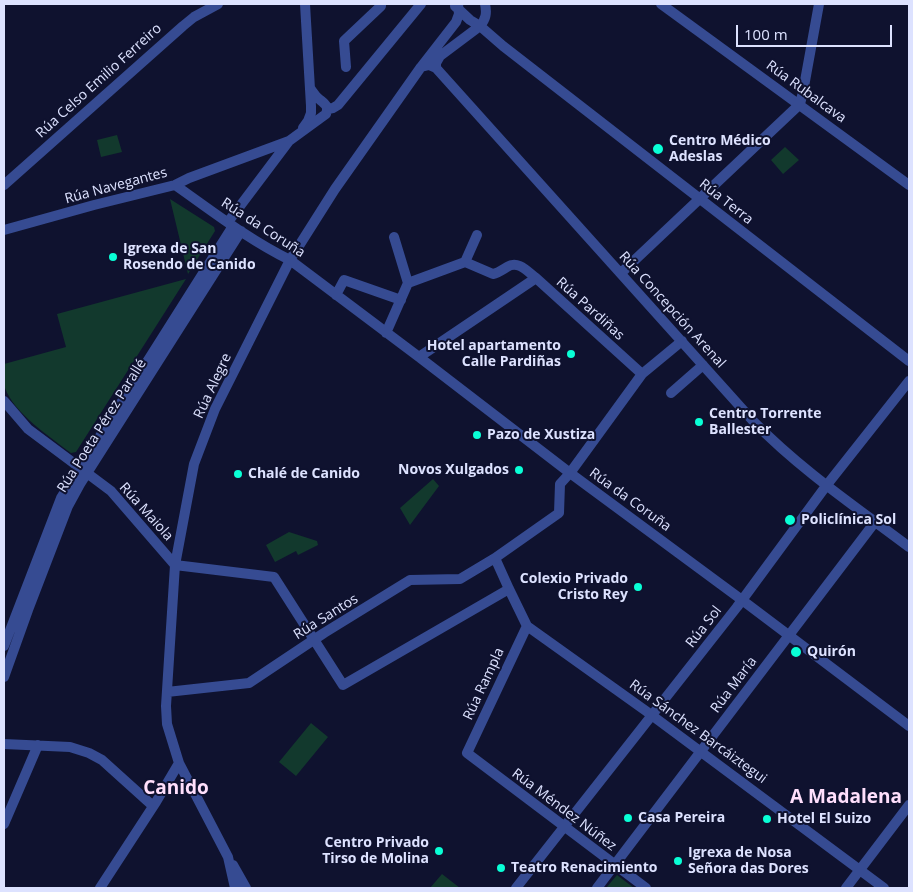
<!DOCTYPE html>
<html>
<head>
<meta charset="utf-8">
<style>
  body { margin:0 }
  #map { position:relative; width:913px; height:892px; overflow:hidden; background:#0f122f; font-family:"Open Sans",sans-serif }
  canvas { display:block }
  .frame { position:absolute; inset:0; border:5px solid #dde2ff; pointer-events:none }
  .scale { position:absolute; left:736px; top:25px; width:156px; height:22px; box-sizing:border-box; border:2px solid #dde2ff; border-top:0; padding-left:6px; font-size:15px; line-height:18px; white-space:nowrap; color:#dde2ff; -webkit-text-stroke:4px #0f122f; paint-order:stroke }
</style>
</head>
<body>
<div id="map">
<canvas width="913" height="892"></canvas>
<div class="frame"></div>
<div class="scale">100 m</div>
</div>
<script>
const c = document.querySelector('canvas').getContext('2d');
c.lineJoin = 'round';
function paint(path, color) {
  c.fillStyle = color;
  c.fill(path, 'evenodd');
}
function stroke(path, color, width, dash) {
  c.strokeStyle = color;
  c.lineWidth = width;
  c.lineCap = dash ? 'butt' : 'round';
  c.setLineDash(dash || []);
  c.stroke(path);
}
function label(font, color, halo, rows, align = 'center') {
  c.font = font + ' "Open Sans",sans-serif';
  c.lineWidth = 4;
  c.setLineDash([]);
  c.textBaseline = 'middle';
  c.strokeStyle = halo;
  c.fillStyle = color;
  for (const [text, x, y, turn = 0] of rows) {
    c.save();
    c.translate(x, y);
    c.rotate((+turn || 0) * Math.PI / 180);
    c.textAlign = isNaN(turn) ? turn : align;
    if (halo) c.strokeText(text, 0, 0);
    c.fillText(text, 0, 0);
    c.restore();
  }
}
paint(new Path2D(`
  M 117,135 L 122,152 L 101,157 L 97,140 Z
  M 785,147 L 799,160 L 783,174 L 771,160 Z
  M 170,199 L 214,227 L 215,231 L 188,274 Z
  M 186,279 L 76,452 L 71,453 C 50,437 14,413 5,388 C 2,381 4,371 4,364 L 66,347 L 57,314 Z
  M 433,479 L 439,486 L 410,525 L 400,508 Z
  M 289,532 L 317,541 L 318,545 L 298,555 L 296,551 L 275,562 L 266,545 Z
  M 311,723 L 328,737 L 296,776 L 279,762 Z
  M 442,874 L 460,888 L 430,888 Z
  M 617,875 L 634,888 L 606,888 Z`), '#12392d');
stroke(new Path2D(`
  M 661,4 L 909,185
  M 455,6 L 470,20 L 480,26 L 503,46 L 909,361
  M 346,67 L 344,41 L 381,6 L 381,4
  M 421,67 L 429,65 L 436,68 L 754,422 C 801,470 856,507 909,547
  M 436,68 L 436,63 L 440,56 L 480,26 C 486,19 487,13 485,4
  M 328,109 L 333,108 L 338,105 L 421,4
  M 303,128 L 308,121 L 311,113 L 311,106 L 305,4
  M 4,185 L 183,26 L 194,17 L 218,4
  M 175,185 C 212,211 249,240 290,260 L 419,357 L 570,473 L 742,600 L 909,726
  M 228,222 L 289,141 L 326,114 C 329,106 325,104 319,99 C 315,96 313,92 310,88
  M 4,230 L 94,205 L 175,185 L 189,178 L 289,141
  M 394,237 L 408,283
  M 465,262 L 493,274 C 498,273 502,270 507,267 C 518,260 527,271 536,278
  M 465,262 L 477,235
  M 621,273 L 800,104 L 803,92 L 819,4
  M 336,295 L 344,280 L 401,300
  M 386,333 L 408,283 L 465,262
  M 682,341 L 642,374 L 570,473 L 560,484 L 559,513 L 495,558 L 509,589 L 527,626 L 646,711 L 884,888
  M 419,357 L 536,278 L 642,374
  M 671,393 L 703,365
  M 4,401 L 28,429 L 111,491 L 175,565 L 274,577 L 343,685 L 509,589
  M 527,626 L 467,753 L 646,888
  M 4,646 L 61,498 L 233,226
  M 4,677 L 28,610 L 68,506 L 80,484 L 241,231
  M 167,692 L 249,683 L 324,633 L 410,580 L 460,579 L 495,558
  M 4,744 L 70,747 L 89,753 L 102,760 L 153,806
  M 4,824 L 38,745
  M 233,865 L 246,888
  M 100,888 L 156,802 L 179,763
  M 235,888 L 228,857 L 179,763 L 167,724 L 166,706 L 175,565 L 194,464 L 215,409 L 290,260 L 335,189 L 421,67 L 456,22 L 459,14 L 458,4
  M 516,888 L 737,607 L 826,486 L 909,381
  M 597,888 L 875,522
  M 846,888 L 909,805`), '#364b92', 10);
for (const [x, y, r, color] of [
  [658,149,6,"#09ffd6"],
  [113,257,5,"#09ffd6"],
  [571,354,5,"#09ffd6"],
  [699,422,5,"#09ffd6"],
  [477,435,5,"#09ffd6"],
  [519,470,5,"#09ffd6"],
  [238,474,5,"#09ffd6"],
  [790,520,6,"#09ffd6"],
  [638,587,5,"#09ffd6"],
  [796,652,6,"#09ffd6"],
  [628,818,5,"#09ffd6"],
  [767,819,5,"#09ffd6"],
  [439,851,5,"#09ffd6"],
  [678,861,5,"#09ffd6"],
  [501,868,5,"#09ffd6"]
]) {
  const dot = new Path2D();
  dot.arc(x, y, r, 0, 2 * Math.PI);
  c.fillStyle = color;
  c.fill(dot);
  stroke(dot, '#0f122f', 2);
}
label('14px', '#dde2ff', '#0f122f', [
  ["Rúa Celso Emilio Ferreiro",99,81,-42],
  ["Rúa Rubalcava",806,92,36],
  ["Rúa Navegantes",116,186,-15],
  ["Rúa Terra",726,202,38],
  ["Rúa da Coruña",263,228,33],
  ["Rúa Pardiñas",590,309,42],
  ["Rúa Concepción Arenal",672,310,48],
  ["Rúa Alegre",213,386,-65],
  ["Rúa Poeta Pérez Parallé",102,426,-58],
  ["Rúa da Coruña",630,500,36],
  ["Rúa Maiola",146,512,48],
  ["Rúa Santos",326,617,-32],
  ["Rúa Sol",704,627,-52],
  ["Rúa Rampla",484,684,-65],
  ["Rúa María",734,685,-53],
  ["Rúa Sánchez Barcáiztegui",698,732,36],
  ["Rúa Méndez Núñez",564,810,37]
]);
label('bold 14px', '#dde2ff', '#0f122f', [
  ["Centro Médico",669,141],
  ["Adeslas",669,157],
  ["Igrexa de San",123,249],
  ["Rosendo de Canido",123,265],
  ["Hotel apartamento",561,346,"right"],
  ["Calle Pardiñas",561,362,"right"],
  ["Centro Torrente",709,414],
  ["Ballester",709,430],
  ["Pazo de Xustiza",487,435],
  ["Novos Xulgados",509,470,"right"],
  ["Chalé de Canido",248,474],
  ["Policlínica Sol",801,520],
  ["Colexio Privado",628,579,"right"],
  ["Cristo Rey",628,595,"right"],
  ["Quirón",807,652],
  ["Casa Pereira",638,818],
  ["Hotel El Suizo",777,819],
  ["Centro Privado",429,843,"right"],
  ["Tirso de Molina",429,859,"right"],
  ["Igrexa de Nosa",688,853],
  ["Señora das Dores",688,869],
  ["Teatro Renacimiento",511,868]
], 'left');
label('bold 19px', '#ffdffc', '#0f122f', [
  ["Canido",176,789],
  ["A Madalena",846,798]
]);
</script>
</body>
</html>
